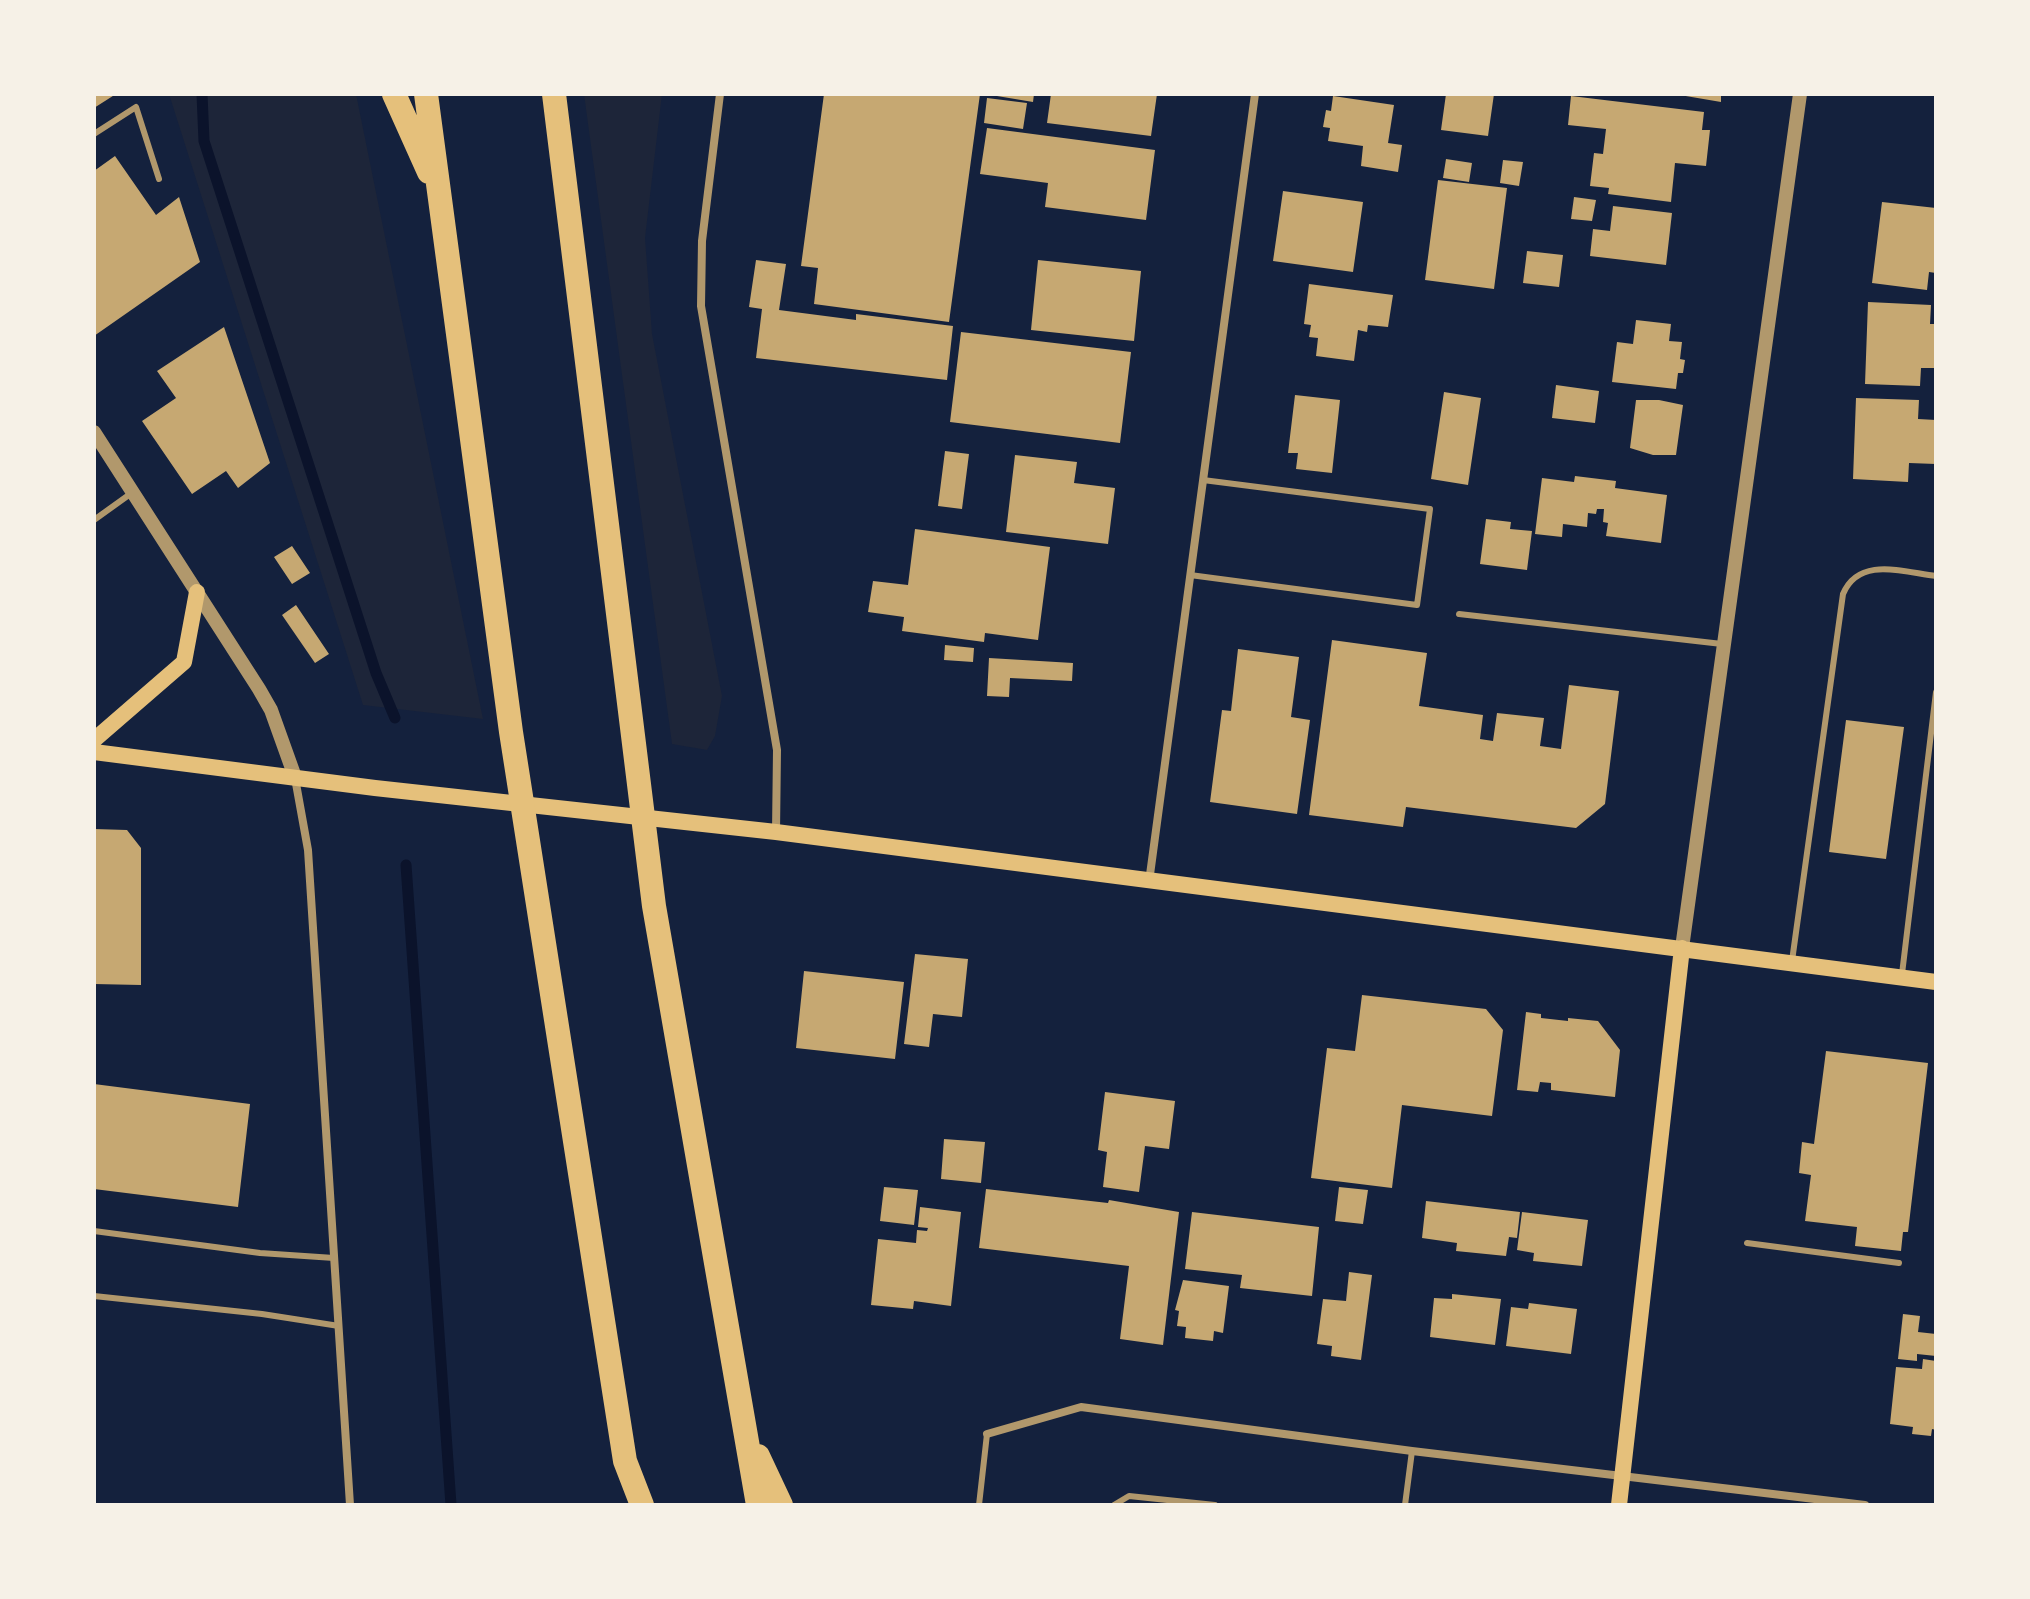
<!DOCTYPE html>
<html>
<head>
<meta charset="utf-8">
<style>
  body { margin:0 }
  #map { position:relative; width:2030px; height:1599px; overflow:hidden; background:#14213d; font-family:Raleway,sans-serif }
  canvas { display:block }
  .frame { position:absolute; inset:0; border:96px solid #f6f1e7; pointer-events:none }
</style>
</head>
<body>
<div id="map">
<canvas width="2030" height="1599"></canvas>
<div class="frame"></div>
</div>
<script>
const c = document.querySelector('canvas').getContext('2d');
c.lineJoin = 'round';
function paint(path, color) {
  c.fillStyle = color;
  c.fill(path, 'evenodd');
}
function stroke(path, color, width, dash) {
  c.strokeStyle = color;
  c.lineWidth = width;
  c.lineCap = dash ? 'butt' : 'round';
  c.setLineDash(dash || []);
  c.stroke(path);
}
paint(new Path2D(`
  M 169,94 L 356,94 L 483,719 L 363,705 Z
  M 584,94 L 662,94 L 645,238 L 652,334 L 722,696 L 715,736 L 707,750 L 672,744 Z`), '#1d2539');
stroke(new Path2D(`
  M 202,94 L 204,141 L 376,673 L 395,718
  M 406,865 L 451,1505`), '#0b132b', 11);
paint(new Path2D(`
  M 94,94 L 116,94 L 94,108 Z
  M 824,94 L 980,94 L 949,322 L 814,304 L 818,268 L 801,266 Z
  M 985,94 L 1034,94 L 1033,102 Z
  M 1051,94 L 1157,94 L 1151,136 L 1047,123 Z
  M 1446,94 L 1494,94 L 1488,136 L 1441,130 Z
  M 1674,94 L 1721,94 L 1721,102 Z
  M 1333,96 L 1394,105 L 1388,143 L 1402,145 L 1398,172 L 1361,166 L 1363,146 L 1328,141 L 1330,128 L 1323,127 L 1326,110 L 1331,111 Z
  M 1571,96 L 1704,112 L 1702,130 L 1710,130 L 1706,166 L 1675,163 L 1671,202 L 1608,194 L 1609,188 L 1590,186 L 1594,153 L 1603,154 L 1606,129 L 1568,125 Z
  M 987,98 L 1027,103 L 1023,129 L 984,123 Z
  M 987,128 L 1155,150 L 1146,220 L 1045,207 L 1048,183 L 980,174 Z
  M 115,156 L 156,215 L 179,197 L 200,262 L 94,336 L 94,171 Z
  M 1446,159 L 1472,163 L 1469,182 L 1443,178 Z
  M 1503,160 L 1523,162 L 1519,186 L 1500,183 Z
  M 1438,180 L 1507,188 L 1494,289 L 1425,280 Z
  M 1283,191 L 1363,202 L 1353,272 L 1273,261 Z
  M 1574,197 L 1596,200 L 1592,221 L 1571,219 Z
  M 1882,202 L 1936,208 L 1936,273 L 1929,272 L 1927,290 L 1872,283 Z
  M 1613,206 L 1672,213 L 1666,265 L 1590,256 L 1593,229 L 1610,231 Z
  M 1527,251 L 1563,255 L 1559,287 L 1523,283 Z
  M 756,260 L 786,264 L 779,310 L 856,320 L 856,314 L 953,326 L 947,380 L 756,358 L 762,309 L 749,307 Z
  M 1038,260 L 1141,271 L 1134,341 L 1031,330 Z
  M 1309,284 L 1393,295 L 1388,327 L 1368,325 L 1367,332 L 1358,330 L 1354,361 L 1316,356 L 1318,338 L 1309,337 L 1311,325 L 1304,324 Z
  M 1868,302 L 1931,305 L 1930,324 L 1936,324 L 1936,368 L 1921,368 L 1920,386 L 1865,384 Z
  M 1636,320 L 1671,324 L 1669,341 L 1682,342 L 1680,359 L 1685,360 L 1683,373 L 1678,373 L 1676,389 L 1612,382 L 1617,342 L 1633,344 Z
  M 224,327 L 270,463 L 238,488 L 226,471 L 192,494 L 142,421 L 176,398 L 157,371 Z
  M 961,332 L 1131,352 L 1120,443 L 950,422 Z
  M 1556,385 L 1599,391 L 1595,423 L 1552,418 Z
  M 1444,392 L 1481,398 L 1468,485 L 1431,479 Z
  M 1295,395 L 1340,400 L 1332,473 L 1296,469 L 1298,453 L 1288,453 Z
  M 1856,398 L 1919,400 L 1918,419 L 1936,420 L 1936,464 L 1909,463 L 1908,482 L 1853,479 Z
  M 1636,400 L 1659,400 L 1683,405 L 1676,455 L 1653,455 L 1630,448 Z
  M 945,451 L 969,454 L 962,509 L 938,506 Z
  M 1015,455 L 1077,462 L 1074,483 L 1115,488 L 1108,544 L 1006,532 Z
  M 1575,476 L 1616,481 L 1615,488 L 1667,495 L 1661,543 L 1606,536 L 1608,523 L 1603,522 L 1604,509 L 1597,509 L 1596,514 L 1588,513 L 1587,527 L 1563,524 L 1562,537 L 1535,534 L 1542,478 L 1574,482 Z
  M 1486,519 L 1511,522 L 1510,529 L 1532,531 L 1527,570 L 1480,564 Z
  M 915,529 L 1050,547 L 1038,640 L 985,633 L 984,642 L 902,631 L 904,617 L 868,612 L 873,581 L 908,585 Z
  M 292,546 L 310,573 L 292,584 L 274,557 Z
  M 296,605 L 329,654 L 315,663 L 282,615 Z
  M 1332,640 L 1427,653 L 1419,706 L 1483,715 L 1480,739 L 1493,741 L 1497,713 L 1544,718 L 1540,746 L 1561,749 L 1569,685 L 1619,691 L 1605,804 L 1576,828 L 1406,807 L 1403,827 L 1309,815 Z
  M 945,645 L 974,648 L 973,662 L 944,660 Z
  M 1238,649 L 1299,657 L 1291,717 L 1310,720 L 1297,814 L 1210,802 L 1222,710 L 1231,711 Z
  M 989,658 L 1073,663 L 1072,681 L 1010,678 L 1009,697 L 987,696 Z
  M 1846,720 L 1904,727 L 1886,859 L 1829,852 Z
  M 94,829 L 127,830 L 141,848 L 141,985 L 94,984 Z
  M 915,954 L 968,959 L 962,1017 L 933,1014 L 929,1047 L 904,1044 Z
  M 804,971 L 904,982 L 895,1059 L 796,1048 Z
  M 1362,995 L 1486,1009 L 1503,1030 L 1492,1116 L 1402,1105 L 1392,1188 L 1311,1178 L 1327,1048 L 1355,1051 Z
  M 1526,1012 L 1541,1014 L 1541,1018 L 1568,1021 L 1568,1018 L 1598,1021 L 1620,1050 L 1615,1097 L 1551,1090 L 1551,1083 L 1540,1082 L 1538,1092 L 1517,1090 Z
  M 1826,1051 L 1928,1063 L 1908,1232 L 1903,1232 L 1901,1251 L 1855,1246 L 1857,1227 L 1805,1221 L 1811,1175 L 1799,1173 L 1802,1142 L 1814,1144 Z
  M 94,1084 L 250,1104 L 238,1207 L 94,1189 Z
  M 1105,1092 L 1175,1101 L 1169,1149 L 1145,1146 L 1139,1192 L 1103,1187 L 1107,1152 L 1098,1150 Z
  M 944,1139 L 985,1142 L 981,1183 L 941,1179 Z
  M 884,1187 L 918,1190 L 914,1225 L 880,1221 Z
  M 1339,1187 L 1368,1190 L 1363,1224 L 1335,1221 Z
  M 986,1189 L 1108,1203 L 1109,1200 L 1179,1212 L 1163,1345 L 1120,1339 L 1129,1266 L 979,1248 Z
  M 1426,1201 L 1520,1212 L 1517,1238 L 1509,1237 L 1506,1256 L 1456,1251 L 1457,1243 L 1422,1238 Z
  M 920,1207 L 961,1212 L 951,1306 L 914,1301 L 913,1309 L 871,1305 L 878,1239 L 916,1243 L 917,1230 L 927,1231 L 928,1228 L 918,1227 Z
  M 1192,1212 L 1319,1227 L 1312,1296 L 1240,1288 L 1242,1275 L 1185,1269 Z
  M 1522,1212 L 1588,1220 L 1582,1266 L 1533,1261 L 1534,1253 L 1517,1250 Z
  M 1349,1272 L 1372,1275 L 1361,1360 L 1331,1356 L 1332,1346 L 1317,1344 L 1323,1299 L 1346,1301 Z
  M 1183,1280 L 1229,1286 L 1223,1333 L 1214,1331 L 1213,1341 L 1185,1338 L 1186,1327 L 1177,1326 L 1179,1311 L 1175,1310 Z
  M 1452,1294 L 1501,1299 L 1495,1345 L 1430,1337 L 1434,1298 L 1452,1299 Z
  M 1529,1303 L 1577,1309 L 1571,1354 L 1506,1346 L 1511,1307 L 1528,1309 Z
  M 1903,1314 L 1920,1316 L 1918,1332 L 1936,1334 L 1936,1356 L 1917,1354 L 1917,1361 L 1898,1359 Z
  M 1923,1359 L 1936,1361 L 1936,1430 L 1932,1429 L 1931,1436 L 1912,1434 L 1913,1427 L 1890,1424 L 1896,1367 L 1922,1369 Z`), '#c6a872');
stroke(new Path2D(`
  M 94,134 L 136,107 L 159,179
  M 94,520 L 133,492
  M 1190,575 L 1417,605 L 1430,509 L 1203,480
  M 1459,614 L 1722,644
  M 1792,961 L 1843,594 C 1859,556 1903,572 1936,576
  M 1902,974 L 1936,692
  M 94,1231 L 260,1253 L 334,1258
  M 1747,1243 L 1899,1263
  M 94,1296 L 262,1314 L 339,1326
  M 979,1505 L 987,1434
  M 1114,1505 L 1129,1496 L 1215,1505
  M 1405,1505 L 1412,1451`), '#b1986c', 6);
stroke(new Path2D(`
  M 720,94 L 702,241 L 701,306 L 777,750 L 776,832
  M 295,778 L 308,850 L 350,1505
  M 1149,882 L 1255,94
  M 987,1434 L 1081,1407 L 1412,1451 L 1865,1505`), '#b1986c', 8);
stroke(new Path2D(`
  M 94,432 L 259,689 L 271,710 L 295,777
  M 1682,948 L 1800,94`), '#b1986c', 14);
stroke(new Path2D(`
  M 94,740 L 184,662 L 197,592
  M 94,752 L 375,788 L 776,832 L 1936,982
  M 1619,1505 L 1682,948`), '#e5c07b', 16);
stroke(new Path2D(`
  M 394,94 L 429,172
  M 426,94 L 511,732 L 625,1461 L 642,1505
  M 554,94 L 654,906 L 758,1505
  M 758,1456 L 781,1505`), '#e5c07b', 24);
</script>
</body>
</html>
